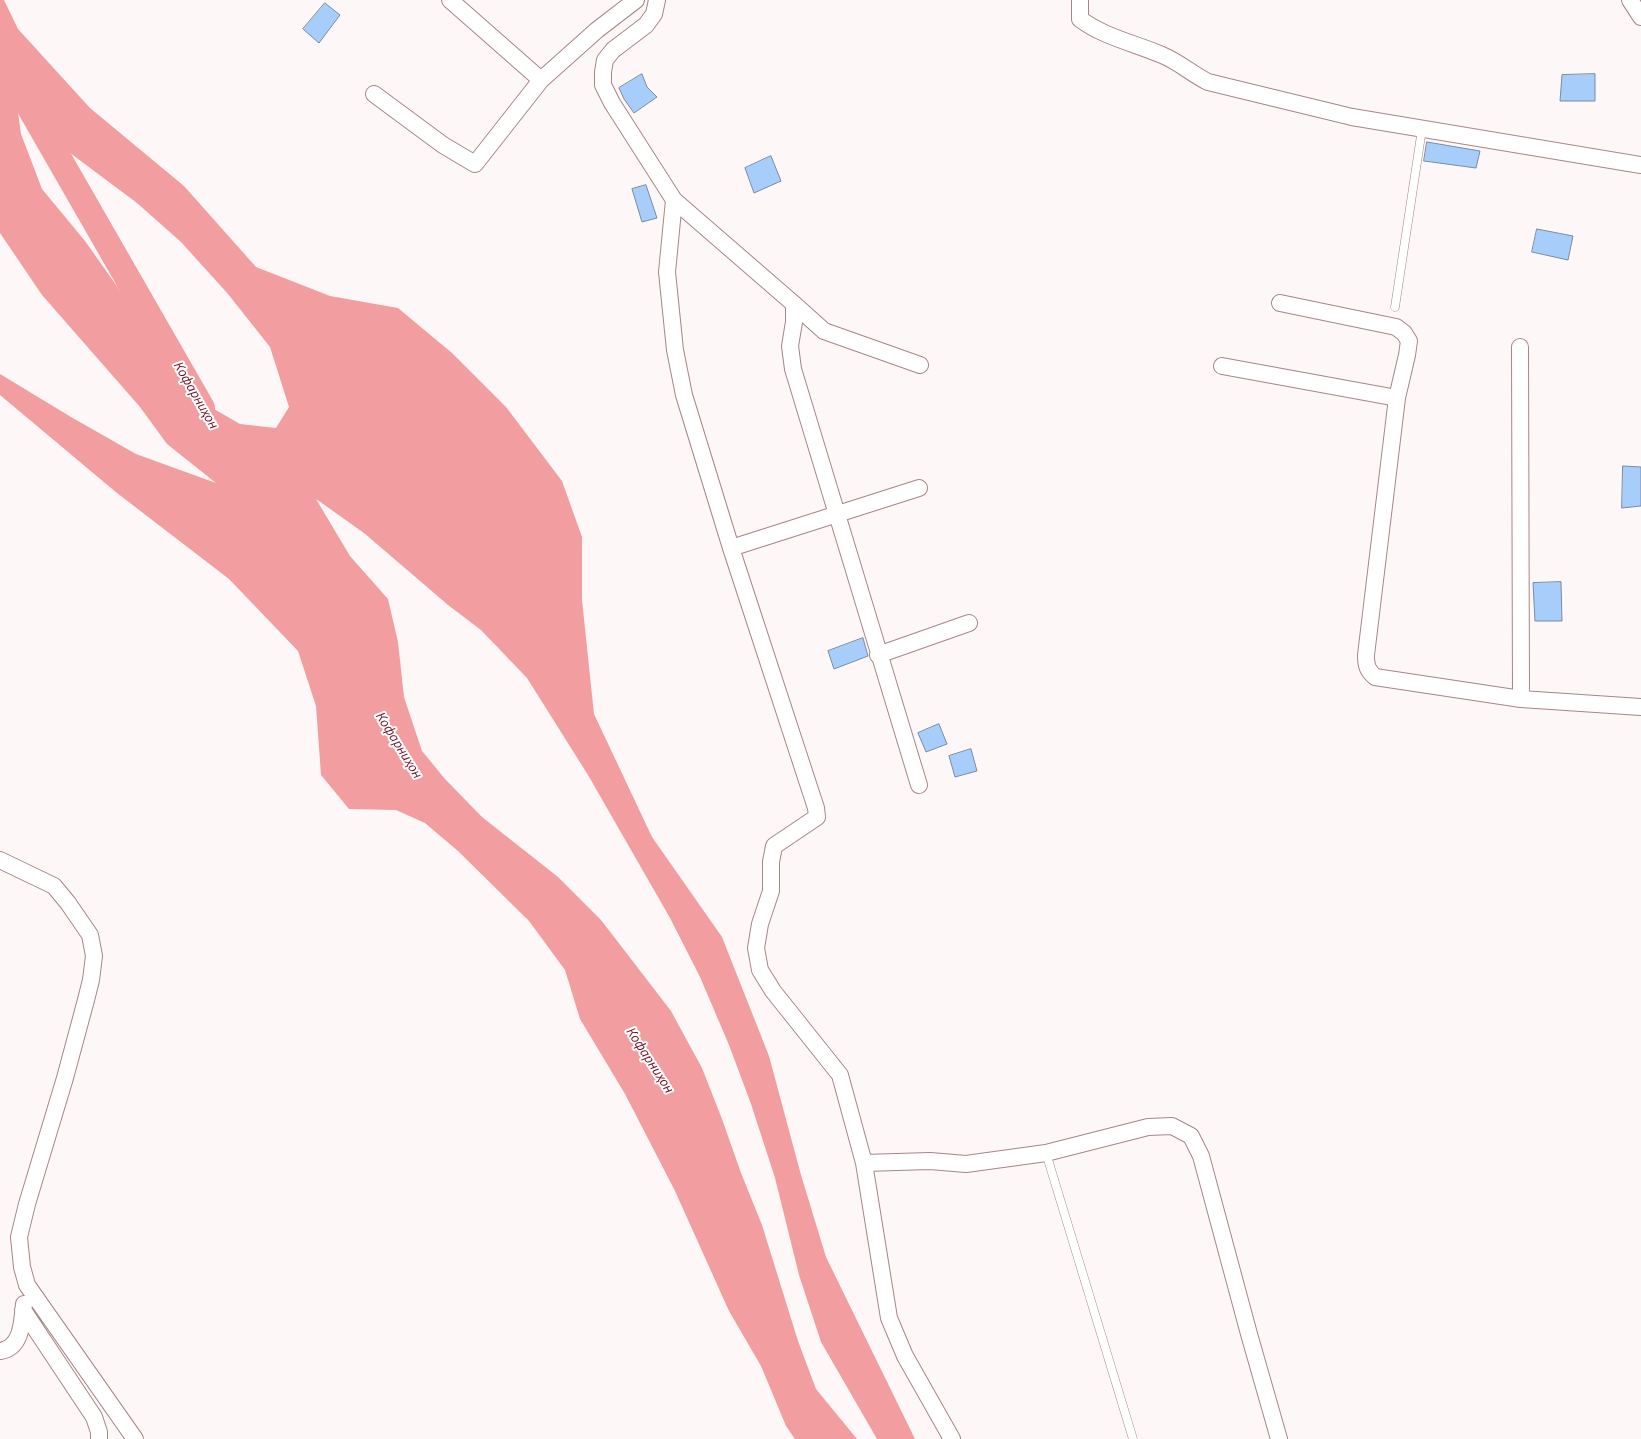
<!DOCTYPE html>
<html>
<head>
<meta charset="utf-8">
<style>
  body { margin:0 }
  canvas { display:block; background:#fef7f7 }
</style>
</head>
<body>
<canvas width="1641" height="1439"></canvas>
<script>
const c = document.querySelector('canvas').getContext('2d');
c.lineJoin = 'round';
function paint(path, color) {
  c.fillStyle = color;
  c.fill(path, 'evenodd');
}
function stroke(path, color, width, dash) {
  c.strokeStyle = color;
  c.lineWidth = width;
  c.lineCap = dash ? 'butt' : 'round';
  c.setLineDash(dash || []);
  c.stroke(path);
}
function label(font, color, halo, rows, align = 'center') {
  c.font = font + ' "Source Sans 3",sans-serif';
  c.lineWidth = 4;
  c.setLineDash([]);
  c.textBaseline = 'middle';
  c.strokeStyle = halo;
  c.fillStyle = color;
  for (const [text, x, y, turn = 0] of rows) {
    c.save();
    c.translate(x, y);
    c.rotate((+turn || 0) * Math.PI / 180);
    c.textAlign = isNaN(turn) ? turn : align;
    if (halo) c.strokeText(text, 0, 0);
    c.fillText(text, 0, 0);
    c.restore();
  }
}
paint(new Path2D(`
  M 0,0 L 4,0 L 18,29 L 90,108 L 184,186 L 256,267 L 330,296 L 398,308 L 452,353 L 506,407 L 562,481 L 582,537 L 582,600 L 594,714 L 652,837 L 722,937 L 769,1056 L 801,1175 L 826,1257 L 915,1439 L 877,1439 L 821,1342 L 799,1275 L 775,1178 L 751,1104 L 729,1045 L 700,977 L 670,918 L 588,775 L 527,678 L 481,630 L 448,605 L 364,533 L 316,499 L 350,556 L 388,599 L 398,642 L 404,697 L 422,751 L 445,779 L 482,817 L 558,877 L 601,920 L 671,1011 L 702,1068 L 722,1119 L 741,1173 L 762,1225 L 798,1341 L 816,1389 L 857,1439 L 795,1439 L 786,1426 L 761,1366 L 729,1311 L 675,1191 L 625,1094 L 580,1019 L 565,970 L 529,921 L 458,851 L 425,823 L 396,810 L 349,809 L 321,775 L 316,706 L 298,651 L 229,579 L 117,493 L 0,395 L 0,374 L 71,417 L 136,454 L 216,483 L 167,444 L 140,407 L 42,295 L 0,233 ZM 15,91 L 50,138 L 137,203 L 181,242 L 228,294 L 270,347 L 289,407 L 276,428 L 240,424 L 207,405 L 162,350 L 85,241 L 42,189 L 21,134 Z`), '#f29ea0');
stroke(new Path2D(`
  M 0,56 L 202,408`), '#f29ea0', 26);
const building = new Path2D(`
  M 325,3 L 340,15 L 319,43 L 303,29 Z
  M 642,74 L 647,87 L 657,97 L 634,113 L 624,99 L 619,88 Z
  M 1595,74 L 1595,101 L 1560,101 L 1562,75 Z
  M 1427,142 L 1480,151 L 1476,168 L 1424,161 Z
  M 771,156 L 781,181 L 754,193 L 745,168 Z
  M 646,185 L 657,218 L 642,222 L 632,189 Z
  M 1537,229 L 1573,236 L 1568,260 L 1532,252 Z
  M 1623,466 L 1641,467 L 1641,506 L 1622,508 Z
  M 1561,582 L 1562,621 L 1535,621 L 1533,583 Z
  M 863,638 L 868,656 L 834,669 L 828,651 Z
  M 939,724 L 947,744 L 926,752 L 918,733 Z
  M 971,749 L 977,771 L 955,777 L 949,756 Z`);
paint(building, '#a7cdfb');
stroke(building, '#798ca2', 1);
const service = new Path2D(`
  M 1395,307 L 1422,129
  M 1046,1153 L 1133,1439`);
const minor = new Path2D(`
  M 450,0 L 541,80
  M 657,0 L 654,14 L 646,25 L 613,50 L 605,60 L 603,72 L 603,85 L 612,103 L 674,200 L 667,272 L 675,350 L 684,395 L 731,548 L 816,808 L 817,817 L 774,846 L 771,862 L 771,891 L 760,924 L 756,948 L 760,970 L 773,991 L 840,1075 L 864,1163 L 930,1161 L 966,1164 L 1046,1153 L 1148,1127 L 1172,1126 L 1191,1136 L 1201,1156 L 1249,1334 L 1279,1439
  M 1080,0 L 1080,19 C 1104,37 1134,43 1162,55 C 1179,62 1192,74 1208,82 L 1352,117 L 1641,165
  M 1630,0 L 1641,17
  M 374,94 L 443,145 L 475,164 L 541,80 L 597,30 L 636,0
  M 674,200 L 794,304 L 794,322 L 790,346 L 793,369 L 919,785
  M 1280,303 L 1396,327 L 1404,333 L 1409,341 L 1407,355 L 1397,398 L 1366,655 C 1366,665 1367,670 1375,677 L 1521,699
  M 794,304 L 824,331 L 920,365
  M 1520,347 L 1521,699 L 1641,707
  M 1222,366 L 1397,398
  M 731,548 L 919,488
  M 878,655 L 969,623
  M 0,860 L 54,886 L 68,903 L 90,935 L 94,956 L 91,980 L 86,1000 L 65,1078 L 27,1204 L 19,1237 L 22,1267 L 27,1285 L 135,1439
  M 864,1163 L 889,1318 L 905,1356 L 952,1439
  M 23,1310 L 94,1417 L 99,1432 L 99,1439
  M 0,1351 C 22,1348 22,1322 24,1304`);
stroke(service, '#a78687', 9);
stroke(minor, '#a78687', 18);
stroke(service, '#fff', 8);
stroke(minor, '#fff', 16);
label('italic 14px', '#701223', '#fff', [
  ["Кофарниҳон",195,396,60],
  ["Кофарниҳон",398,746,58],
  ["Кофарниҳон",649,1061,57]
]);
</script>
</body>
</html>
